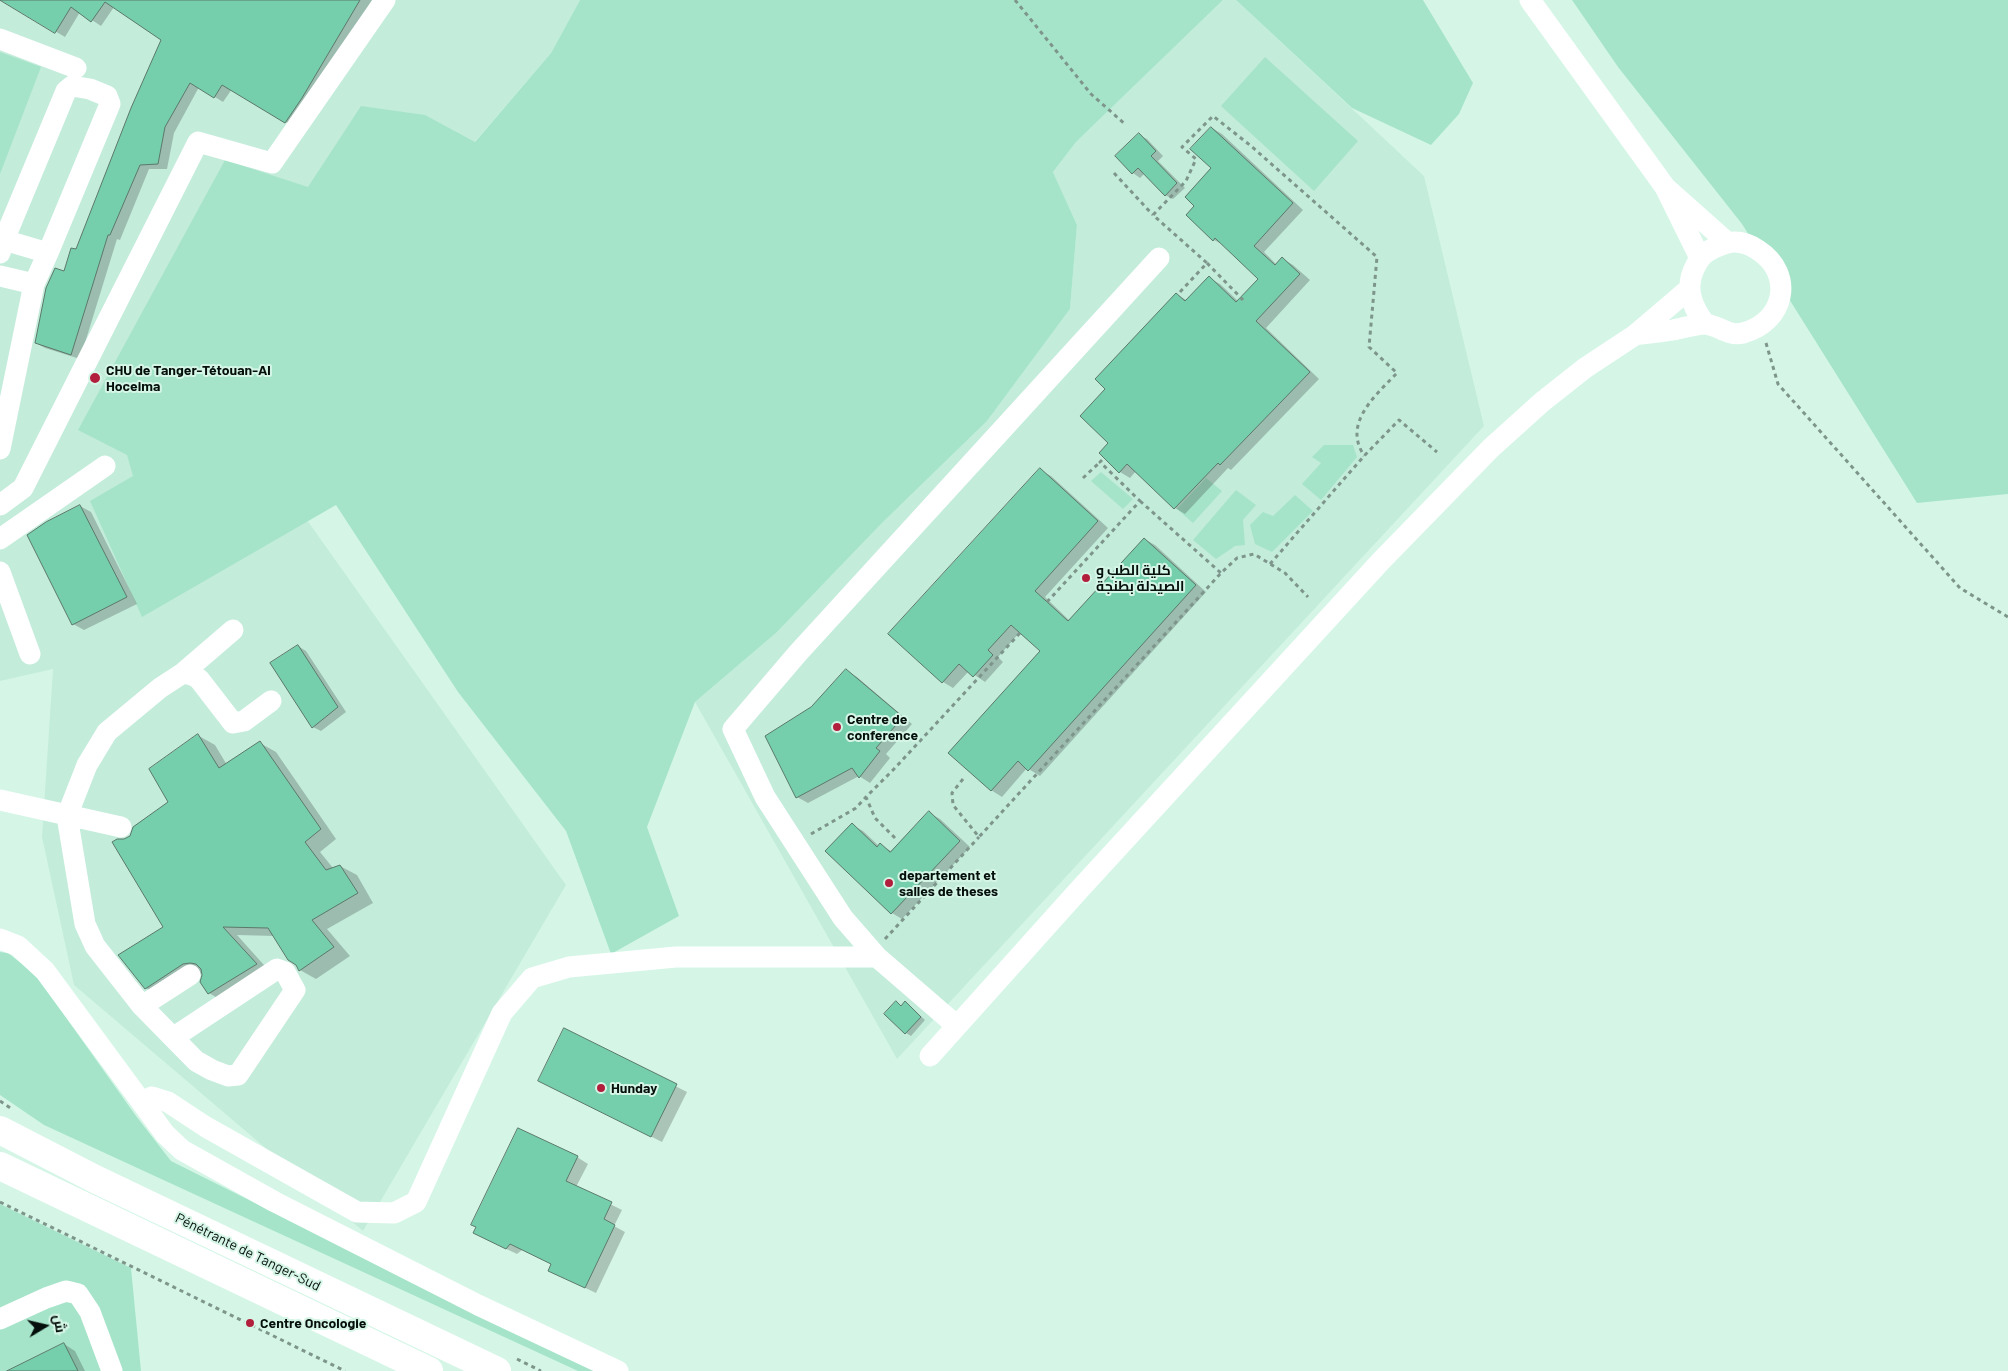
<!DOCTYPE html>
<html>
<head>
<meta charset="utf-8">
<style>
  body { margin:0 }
  #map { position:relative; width:2008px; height:1371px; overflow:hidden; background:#d5f6e7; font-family:Barlow,Cairo,sans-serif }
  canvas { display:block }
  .north { position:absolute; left:20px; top:1301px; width:50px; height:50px; -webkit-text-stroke:4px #d5f6e7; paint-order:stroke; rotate:81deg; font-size:14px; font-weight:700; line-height:20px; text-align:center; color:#050f0b }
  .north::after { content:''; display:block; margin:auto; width:18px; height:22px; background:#050f0b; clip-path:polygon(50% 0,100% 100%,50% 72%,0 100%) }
</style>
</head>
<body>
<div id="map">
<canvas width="2008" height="1371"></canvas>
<div class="north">ش</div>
</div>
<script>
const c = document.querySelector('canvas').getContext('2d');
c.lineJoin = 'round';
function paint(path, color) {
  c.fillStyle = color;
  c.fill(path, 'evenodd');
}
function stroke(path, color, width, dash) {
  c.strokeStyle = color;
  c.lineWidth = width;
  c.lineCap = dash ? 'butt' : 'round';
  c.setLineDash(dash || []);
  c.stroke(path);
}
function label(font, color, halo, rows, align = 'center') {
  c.font = font + ' Barlow,Cairo,sans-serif';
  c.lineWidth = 4;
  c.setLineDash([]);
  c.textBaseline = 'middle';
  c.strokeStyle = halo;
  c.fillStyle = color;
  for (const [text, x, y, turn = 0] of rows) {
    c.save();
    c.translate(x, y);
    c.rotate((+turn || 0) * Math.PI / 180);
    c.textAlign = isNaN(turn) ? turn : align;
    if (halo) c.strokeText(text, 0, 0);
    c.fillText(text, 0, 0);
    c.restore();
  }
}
paint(new Path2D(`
  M 0,0 L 580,0 L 551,53 L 440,182 L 307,520 L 566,885 L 363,1231 L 74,985 L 42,837 L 53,669 L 0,681 Z
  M 1223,0 L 1236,0 L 1424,176 L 1484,426 L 897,1059 L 695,702 L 776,633 L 882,523 L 987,421 L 1070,309 L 1077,225 L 1053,172 L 1076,142 Z`), '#c3ecdb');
paint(new Path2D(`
  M 580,0 L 1223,0 L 1076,142 L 1053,172 L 1077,225 L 1070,309 L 987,421 L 882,523 L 776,633 L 695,702 L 647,827 L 679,916 L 611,954 L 566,831 L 458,692 L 336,505 L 142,617 L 90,501 L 133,476 L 127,455 L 78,430 L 225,160 L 308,187 L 361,106 L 425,115 L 475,142 L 551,53 Z
  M 1236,0 L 1423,0 L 1473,83 L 1459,114 L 1431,145 L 1352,108 Z
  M 1572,0 L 2008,0 L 2008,494 L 1917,503 L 1742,224 L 1618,67 Z
  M 0,52 L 41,67 L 0,174 Z
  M 1265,57 L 1358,141 L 1314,191 L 1221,106 Z
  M 1324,445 L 1353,445 L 1357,457 L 1321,500 L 1302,484 L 1321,463 L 1312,457 Z
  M 1101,472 L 1133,499 L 1123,509 L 1091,481 Z
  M 1206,478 L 1222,491 L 1193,523 L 1177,509 Z
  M 1236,490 L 1256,505 L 1243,520 L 1245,545 L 1235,546 L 1216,559 L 1193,540 Z
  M 1295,495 L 1313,511 L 1272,552 L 1255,544 L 1250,525 L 1263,512 L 1273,516 Z
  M 0,952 L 8,953 L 35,974 L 136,1116 L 171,1161 L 327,1239 L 607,1371 L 578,1371 L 44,1125 L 0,1095 Z
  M 0,1204 L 131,1268 L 141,1371 L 0,1371 Z`), '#a6e4ca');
paint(new Path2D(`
  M 13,0 L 372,0 L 311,103 L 294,127 L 232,89 L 223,102 L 199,87 L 174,133 L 167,169 L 149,169 L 120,240 L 117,239 L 80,359 L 45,348 L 36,343 L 65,272 L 76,251 L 163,40 L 114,7 L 101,26 L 80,12 L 65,37 L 11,5 Z
  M 1212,128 L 1222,134 L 1303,210 L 1264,252 L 1277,265 L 1283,259 L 1293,265 L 1310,280 L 1266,328 L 1319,379 L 1231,470 L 1228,468 L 1185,514 L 1175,508 L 1136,471 L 1130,478 L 1120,472 L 1110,443 L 1107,389 L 1176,294 L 1188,301 L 1209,278 L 1220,284 L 1238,301 L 1260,279 L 1225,246 L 1214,240 L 1196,206 L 1213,168 Z
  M 1139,135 L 1147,139 L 1163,156 L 1158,161 L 1185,188 L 1173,199 L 1165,195 L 1145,173 L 1140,178 L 1133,173 Z
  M 1040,470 L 1051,476 L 1108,528 L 1045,597 L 1070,621 L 1144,539 L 1155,545 L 1206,592 L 1040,776 L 1027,768 L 1002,797 L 991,790 L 1042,651 L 1020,632 L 998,657 L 1003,662 L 985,682 L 969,671 L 953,688 L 943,682 Z
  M 80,506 L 91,512 L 137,604 L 84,630 L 73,624 Z
  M 298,646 L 306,651 L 346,712 L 321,731 L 313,727 Z
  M 846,671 L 857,677 L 912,724 L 886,754 L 890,758 L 870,783 L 859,776 L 808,803 L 797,797 Z
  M 199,736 L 215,745 L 227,765 L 260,743 L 276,752 L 336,839 L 320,852 L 333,868 L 340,866 L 357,875 L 373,903 L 327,929 L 350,956 L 316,979 L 300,970 L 275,936 L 237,935 L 272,974 L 226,1003 L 209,993 L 203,972 L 162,998 L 146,988 L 165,928 L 125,840 L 170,803 Z
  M 929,813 L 940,819 L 970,847 L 902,919 L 892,913 L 852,825 L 863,831 L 879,846 L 881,845 L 891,851 Z
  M 896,1003 L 902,1006 L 905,1003 L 910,1006 L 925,1020 L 911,1036 L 906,1033 Z
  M 565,1030 L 687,1092 L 662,1142 L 551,1086 Z
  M 577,1157 L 588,1164 L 576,1187 L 622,1210 L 614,1226 L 625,1232 L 596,1293 L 560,1276 L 553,1265 L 522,1250 L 517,1254 L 485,1239 Z
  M 64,1344 L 75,1351 L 85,1371 L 10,1371 Z`), '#0003');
const building = new Path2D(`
  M 0,0 L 360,0 L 302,98 L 285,123 L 222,85 L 214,98 L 190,83 L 165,127 L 158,164 L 140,165 L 110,235 L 108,235 L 71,355 L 35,343 L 46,288 L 55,268 L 64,271 L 71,248 L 76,249 L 131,108 L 161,40 L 105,2 L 91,22 L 71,7 L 55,33 Z
  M 1211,127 L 1293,203 L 1254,246 L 1275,265 L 1282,257 L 1300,274 L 1256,321 L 1310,372 L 1220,465 L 1218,463 L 1174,509 L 1127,464 L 1119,473 L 1099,453 L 1108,443 L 1080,416 L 1105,389 L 1095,379 L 1176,293 L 1185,301 L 1209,276 L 1236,302 L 1258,279 L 1215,238 L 1213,241 L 1186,215 L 1194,206 L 1185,197 L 1211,168 L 1190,149 Z
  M 1139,133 L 1156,151 L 1151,156 L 1177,183 L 1165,196 L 1138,168 L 1132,174 L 1115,156 Z
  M 1040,468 L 1098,521 L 1035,591 L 1068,621 L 1144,538 L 1196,585 L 1028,771 L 1018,761 L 991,791 L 948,753 L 1040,651 L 1011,625 L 988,650 L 993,655 L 973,677 L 959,664 L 942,683 L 888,634 Z
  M 80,505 L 127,597 L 72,625 L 27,535 L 46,522 Z
  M 298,645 L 338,707 L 312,728 L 270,663 Z
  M 846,669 L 903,717 L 876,748 L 880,751 L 859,778 L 852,768 L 796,798 L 765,736 L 811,707 Z
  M 198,734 L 219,768 L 260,741 L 321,829 L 305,842 L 326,870 L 340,865 L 358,893 L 312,920 L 334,947 L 299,971 L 296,965 L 288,960 L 268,928 L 223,927 L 257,964 L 208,994 L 200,982 L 202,975 L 201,969 L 196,964 L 190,963 L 183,964 L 145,989 L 118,955 L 163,927 L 112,842 L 117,839 L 124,839 L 130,836 L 133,827 L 168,802 L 149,769 Z
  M 929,811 L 960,841 L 891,914 L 825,851 L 852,823 L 877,847 L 880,843 L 890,852 Z
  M 896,1001 L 901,1006 L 905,1001 L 921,1017 L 905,1034 L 884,1014 Z
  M 564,1028 L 677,1084 L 651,1137 L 538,1081 Z
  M 518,1128 L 578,1156 L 566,1181 L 612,1202 L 604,1219 L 615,1225 L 585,1288 L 548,1271 L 551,1264 L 510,1244 L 506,1249 L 473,1233 L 476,1227 L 471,1225 Z
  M 64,1343 L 78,1371 L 7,1371 Z`);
paint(building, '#76cfac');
stroke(building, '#5b796c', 1);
stroke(new Path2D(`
  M 1015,0 L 1091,94 L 1126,125
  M 1114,173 L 1153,215
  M 1207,263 L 1243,300
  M 1180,292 L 1207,263 L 1153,215 L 1186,181 L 1196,159 L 1182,147 L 1213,116 L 1251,146 L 1377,257 L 1369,347 L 1397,373 C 1381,390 1351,415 1358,442 C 1359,447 1362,452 1364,456
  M 1766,343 L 1778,384 L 1960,588 L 2008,617
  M 1083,478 L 1100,462
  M 1140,501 L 1221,573
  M 1270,564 L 1364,456 L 1399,420 L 1437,452
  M 1047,602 L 1140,501 L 1100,462 L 1102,460
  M 963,779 L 952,793 L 953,805 L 979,837 L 1221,573 L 1237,558 L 1254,554 L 1285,573 L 1308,597
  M 811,834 L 856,808 L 866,797
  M 895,838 L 875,818 L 866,797 L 894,769 L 1020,633
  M 885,939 L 979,837
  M 0,1101 L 12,1109
  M 0,1202 L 345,1371
  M 517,1359 L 541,1371`), '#7e958b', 3, [4, 4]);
stroke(new Path2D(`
  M 1530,0 L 1665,187
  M 0,39 L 76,68
  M 0,253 L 4,240 L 66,91 L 72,86 L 90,89 L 107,96 L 110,104 L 48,253
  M 1700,258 L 1665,187 L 1728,243
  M 0,276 L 34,284 L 48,253 L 4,240
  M 1635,335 C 1648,333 1661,332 1673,330 C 1683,328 1693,325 1703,324 C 1716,323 1727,337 1743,333 C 1785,322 1795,274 1758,250 C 1751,245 1743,242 1734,242 C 1726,242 1719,246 1712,249 C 1704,253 1700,257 1696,265 C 1684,287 1691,305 1705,324
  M 0,449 L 34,284
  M 0,505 L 23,488 L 198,142 L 272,163 L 385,0
  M 0,539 L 105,466
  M 0,572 L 30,654
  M 183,673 L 233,630
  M 0,800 L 121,827
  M 0,939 L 18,946 L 45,971 L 165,1134 L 182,1150 L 275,1202 L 478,1305 L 618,1371
  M 142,1006 L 190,975
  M 957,1026 L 877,957 L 843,918 L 765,797 L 733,729 L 798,653 L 1159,258
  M 174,1037 L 277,969 L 285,972 L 295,990 L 238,1075 L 228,1076 L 212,1070 L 196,1061 L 142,1006 L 95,946 L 85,924 L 67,816 L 87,765 L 107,732 L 160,688 L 183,673 L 192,675 L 199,679 L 233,723 L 244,721 L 271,701
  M 930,1056 L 1079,890 L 1380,562 L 1491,448 L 1542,402 L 1585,368 L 1635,335 L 1689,289
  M 142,1102 L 152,1097 L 168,1102 L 206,1127 L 357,1212 L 394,1213 L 416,1202 L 502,1013 L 532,978 L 569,967 L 676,957 L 877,957
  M 0,1319 L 46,1298 L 66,1291 L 78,1294 L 90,1312 L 112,1371`), '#fff', 21);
stroke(new Path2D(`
  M 0,1130 L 95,1179 L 497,1371
  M 0,1166 L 429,1371`), '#fff', 28);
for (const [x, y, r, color] of [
  [95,378,6,"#b21f3c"],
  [1086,578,5,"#b21f3c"],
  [837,727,5,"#b21f3c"],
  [889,883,5,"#b21f3c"],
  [601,1088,5,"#b21f3c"],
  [250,1323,5,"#b21f3c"]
]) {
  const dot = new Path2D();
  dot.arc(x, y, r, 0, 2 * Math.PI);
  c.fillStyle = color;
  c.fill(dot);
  stroke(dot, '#d5f6e7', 2);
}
label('bold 14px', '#050f0b', '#d5f6e7', [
  ["CHU de Tanger-Tétouan-Al",106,370],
  ["Hoceima",106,386],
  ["كلية الطب و",1096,570],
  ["الصيدلة بطنجة",1096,586],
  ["Centre de",847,719],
  ["conference",847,735],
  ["departement et",899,875],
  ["salles de theses",899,891],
  ["Hunday",611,1088],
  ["Centre Oncologie",260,1323]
], 'left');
label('14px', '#050f0b', '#d5f6e7', [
  ["Pénétrante de Tanger-Sud",248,1252,26]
]);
</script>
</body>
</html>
